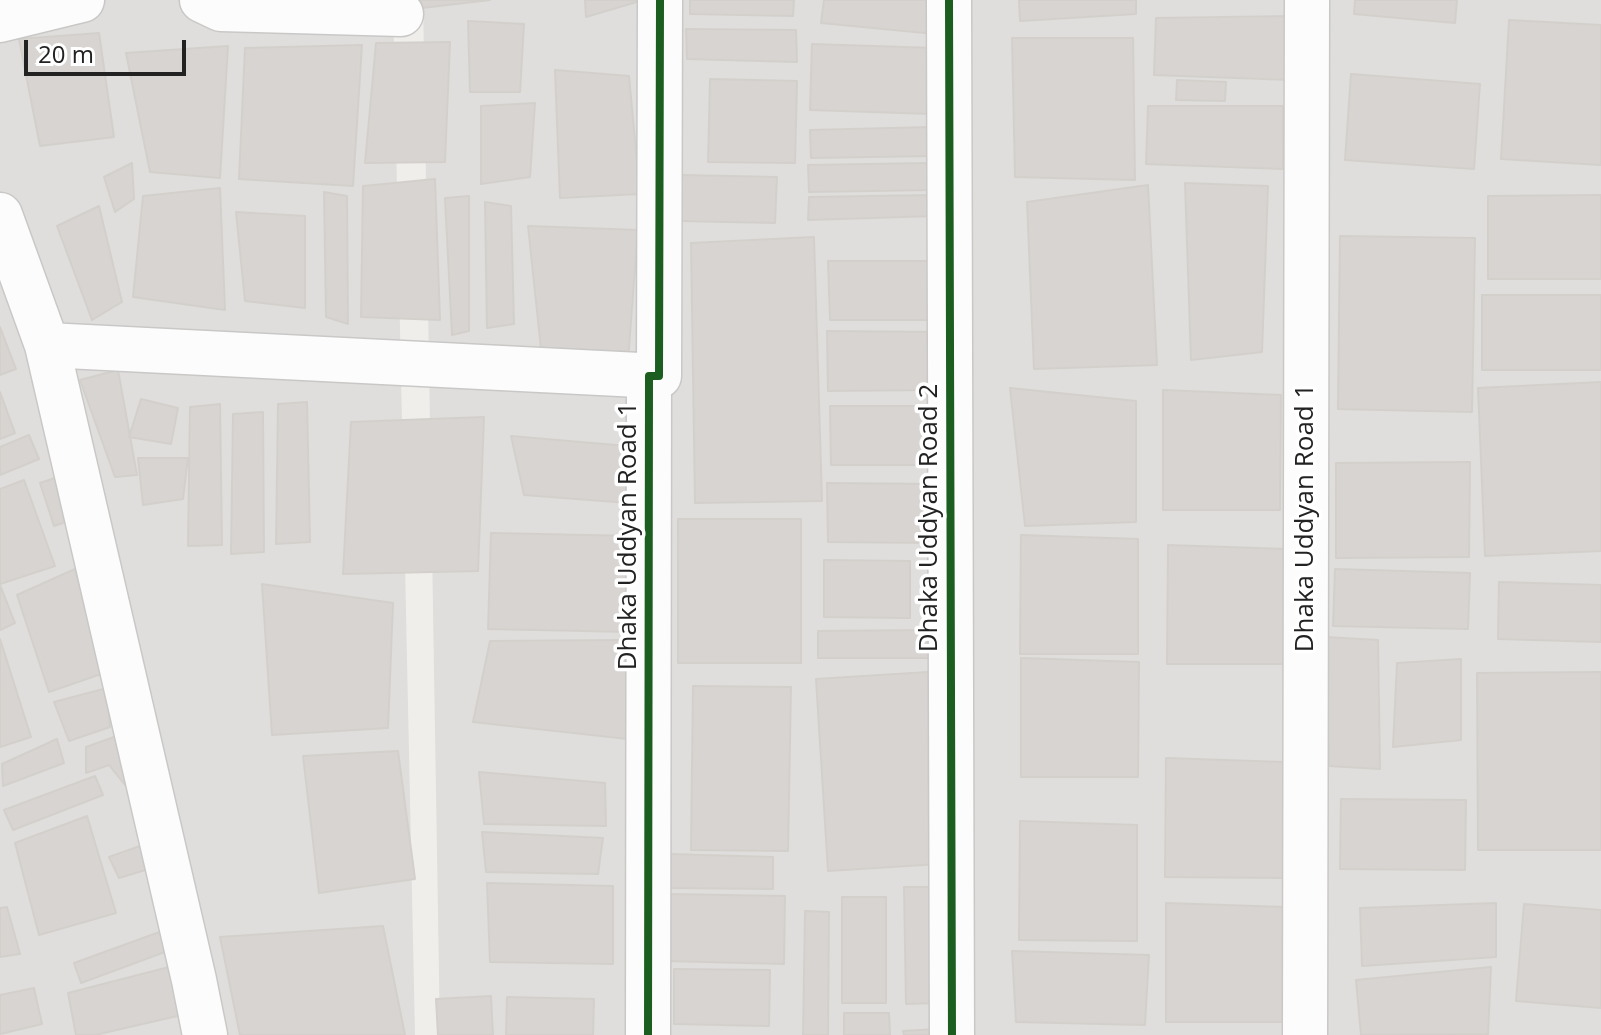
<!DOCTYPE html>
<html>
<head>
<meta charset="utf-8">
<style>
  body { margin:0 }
  #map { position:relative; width:1601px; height:1035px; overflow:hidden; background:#f0eeeb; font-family:"Open Sans",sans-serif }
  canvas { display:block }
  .scale { position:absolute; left:24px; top:40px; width:162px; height:36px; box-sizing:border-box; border:4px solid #222; border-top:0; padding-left:10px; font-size:24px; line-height:28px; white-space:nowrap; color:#222; -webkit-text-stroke:6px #fff; paint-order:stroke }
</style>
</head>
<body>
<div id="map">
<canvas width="1601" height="1035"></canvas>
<div class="scale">20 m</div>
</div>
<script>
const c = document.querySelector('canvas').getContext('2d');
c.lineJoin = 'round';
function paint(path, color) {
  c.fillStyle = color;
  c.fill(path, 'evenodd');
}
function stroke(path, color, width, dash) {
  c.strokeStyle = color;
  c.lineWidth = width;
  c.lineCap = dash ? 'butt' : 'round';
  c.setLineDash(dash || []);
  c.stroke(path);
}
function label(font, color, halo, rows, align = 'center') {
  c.font = font + ' "Open Sans",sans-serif';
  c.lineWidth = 7;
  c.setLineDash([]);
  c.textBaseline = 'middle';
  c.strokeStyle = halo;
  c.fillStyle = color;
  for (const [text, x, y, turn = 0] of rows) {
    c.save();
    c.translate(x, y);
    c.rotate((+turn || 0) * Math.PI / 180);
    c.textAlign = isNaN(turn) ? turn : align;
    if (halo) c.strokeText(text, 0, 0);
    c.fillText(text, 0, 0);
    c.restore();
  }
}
paint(new Path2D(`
  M 0,0 L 393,0 L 415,1035 L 0,1035 Z
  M 423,0 L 1601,0 L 1601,1035 L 440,1035 Z`), '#dfdedc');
const building = new Path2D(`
  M 420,0 L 490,0 L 422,8 Z
  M 585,0 L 640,0 L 640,1 L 586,17 Z
  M 690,0 L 794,0 L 793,16 L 690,14 Z
  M 824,0 L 939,0 L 935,34 L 821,23 Z
  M 1019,0 L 1136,0 L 1136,14 L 1020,21 Z
  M 1355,0 L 1457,0 L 1455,23 L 1354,14 Z
  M 1291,16 L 1291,80 L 1154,75 L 1156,18 Z
  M 1509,20 L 1601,25 L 1601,165 L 1501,159 Z
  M 468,21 L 524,24 L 520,92 L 470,92 Z
  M 686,29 L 796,30 L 797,62 L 687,59 Z
  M 99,33 L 114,137 L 40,146 L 19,39 Z
  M 1012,38 L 1133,38 L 1135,180 L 1015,177 Z
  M 450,42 L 445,162 L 365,163 L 376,43 Z
  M 812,44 L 935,48 L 932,114 L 810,110 Z
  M 362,45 L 353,186 L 239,179 L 245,48 Z
  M 228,46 L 220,178 L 150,172 L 126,53 Z
  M 555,70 L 629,76 L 640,194 L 560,198 Z
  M 1351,74 L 1480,84 L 1474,169 L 1345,160 Z
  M 710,79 L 797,81 L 795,163 L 708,162 Z
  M 1177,80 L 1226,82 L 1225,101 L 1176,100 Z
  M 535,103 L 530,177 L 481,184 L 481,106 Z
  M 1148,106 L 1283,106 L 1283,169 L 1146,164 Z
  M 931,127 L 932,156 L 811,158 L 810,130 Z
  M 132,163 L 134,199 L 115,212 L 104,177 Z
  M 931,163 L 932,190 L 809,192 L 808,165 Z
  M 682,175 L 777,177 L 775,223 L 680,221 Z
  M 435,179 L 440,320 L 361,317 L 363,186 Z
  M 1185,183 L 1268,186 L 1262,352 L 1191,360 Z
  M 1148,185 L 1157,365 L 1034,369 L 1027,202 Z
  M 220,188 L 225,310 L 133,297 L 143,196 Z
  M 324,192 L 347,196 L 348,324 L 326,317 Z
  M 936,195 L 936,216 L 808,220 L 809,197 Z
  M 1601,195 L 1601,279 L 1488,279 L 1488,196 Z
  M 469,196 L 469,331 L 452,335 L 445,198 Z
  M 485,202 L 511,206 L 514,324 L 487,328 Z
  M 99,206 L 122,302 L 92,320 L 57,226 Z
  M 236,212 L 305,216 L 305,308 L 245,301 Z
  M 528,226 L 638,230 L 628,360 L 541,349 Z
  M 1340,236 L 1475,238 L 1472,412 L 1338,409 Z
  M 814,237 L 822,501 L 695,503 L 691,243 Z
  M 828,261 L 937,261 L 936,320 L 830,320 Z
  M 1482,295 L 1601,295 L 1601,370 L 1482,370 Z
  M 0,327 L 16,369 L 0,375 Z
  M 827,331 L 935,332 L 934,390 L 828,391 Z
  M 118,370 L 137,475 L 115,477 L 80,380 Z
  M 1601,382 L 1601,551 L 1485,556 L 1478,388 Z
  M 1010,388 L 1136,401 L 1136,522 L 1025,526 Z
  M 1163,390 L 1281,395 L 1280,510 L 1163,510 Z
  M 0,392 L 15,433 L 0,439 Z
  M 141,399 L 178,408 L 171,444 L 129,437 Z
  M 307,402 L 310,542 L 276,544 L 278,404 Z
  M 220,404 L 222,545 L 188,546 L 190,407 Z
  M 830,406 L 938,406 L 937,465 L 831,465 Z
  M 263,412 L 264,552 L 231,554 L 233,414 Z
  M 484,417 L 478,571 L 343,574 L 351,422 Z
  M 29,435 L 39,459 L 0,475 L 0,447 Z
  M 511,436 L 627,446 L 629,503 L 524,495 Z
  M 138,458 L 188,458 L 183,499 L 143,505 Z
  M 1470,462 L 1469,557 L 1336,558 L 1336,463 Z
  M 64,475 L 78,518 L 54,526 L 40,483 Z
  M 24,480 L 55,566 L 0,584 L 0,489 Z
  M 827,483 L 935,484 L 934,543 L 828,542 Z
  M 678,519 L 801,519 L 801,663 L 678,663 Z
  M 491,533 L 634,536 L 630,632 L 488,629 Z
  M 1021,535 L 1138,539 L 1138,654 L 1020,654 Z
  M 1168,545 L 1286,549 L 1286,664 L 1167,664 Z
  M 824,560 L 910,561 L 910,618 L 824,617 Z
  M 75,569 L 104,673 L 49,692 L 17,595 Z
  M 1335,569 L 1470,573 L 1468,629 L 1333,626 Z
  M 1499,582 L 1601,585 L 1601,642 L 1498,639 Z
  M 262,584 L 393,603 L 388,728 L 272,735 Z
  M 0,585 L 15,623 L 0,630 Z
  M 935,630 L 935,658 L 818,658 L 818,631 Z
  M 1325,637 L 1378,640 L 1380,769 L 1329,766 Z
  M 0,639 L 31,737 L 0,747 Z
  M 626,640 L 628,739 L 473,722 L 490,641 Z
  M 1021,658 L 1139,662 L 1138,777 L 1021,777 Z
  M 1461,659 L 1461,740 L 1393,747 L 1397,663 Z
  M 928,672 L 939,864 L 828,871 L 816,679 Z
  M 1601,672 L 1601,850 L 1478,850 L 1477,673 Z
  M 693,686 L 791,687 L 788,851 L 691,850 Z
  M 107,688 L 110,727 L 69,741 L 54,702 Z
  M 128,732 L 142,773 L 125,785 L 109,765 L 86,773 L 86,747 Z
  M 57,739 L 64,763 L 3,786 L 2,764 Z
  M 398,751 L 415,879 L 319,893 L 303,756 Z
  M 1166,758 L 1283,762 L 1283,878 L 1165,877 Z
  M 479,772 L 605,783 L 606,826 L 484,824 Z
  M 95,776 L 103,795 L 13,830 L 4,810 Z
  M 1341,799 L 1466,800 L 1465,870 L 1340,869 Z
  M 87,816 L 116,913 L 39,935 L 15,843 Z
  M 1020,821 L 1137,825 L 1137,941 L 1019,940 Z
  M 482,832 L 603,838 L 598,874 L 486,872 Z
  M 154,841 L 162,865 L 119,878 L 109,857 Z
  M 669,854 L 773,857 L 773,889 L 669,888 Z
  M 487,883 L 613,886 L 613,964 L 490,962 Z
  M 904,887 L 934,887 L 936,1003 L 906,1004 Z
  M 667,894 L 785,896 L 784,964 L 666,961 Z
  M 842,897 L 886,897 L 886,1003 L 842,1003 Z
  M 1166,903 L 1284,907 L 1283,1022 L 1166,1022 Z
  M 1496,903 L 1496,957 L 1362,966 L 1360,908 Z
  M 1524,904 L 1601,910 L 1601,1008 L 1516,1001 Z
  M 7,907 L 20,954 L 0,957 L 0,908 Z
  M 805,911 L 829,912 L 828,1035 L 803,1035 Z
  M 383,926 L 405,1035 L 240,1035 L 220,937 Z
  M 165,930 L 173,949 L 81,983 L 74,963 Z
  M 1012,951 L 1149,955 L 1145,1025 L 1016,1022 Z
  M 173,966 L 186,1014 L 95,1035 L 76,1035 L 68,993 Z
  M 1491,967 L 1488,1034 L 1361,1035 L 1356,980 Z
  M 674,969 L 770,970 L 769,1026 L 674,1024 Z
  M 34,988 L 42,1024 L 0,1034 L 0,995 Z
  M 491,996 L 493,1035 L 438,1035 L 436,999 Z
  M 507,997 L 594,999 L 593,1035 L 506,1035 Z
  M 844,1013 L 889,1013 L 890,1035 L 844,1035 Z
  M 938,1029 L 938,1035 L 904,1035 L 903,1031 Z`);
paint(building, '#d7d4d2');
stroke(building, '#d3d0cc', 2);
const minor = new Path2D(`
  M 202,0 L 221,9 L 401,14
  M 949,0 L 952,1035
  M 0,20 L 82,0
  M 0,215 L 47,345 L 194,980 L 205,1035
  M 47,345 L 659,376
  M 648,1035 L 649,376 L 659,376 L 660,0
  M 1305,1035 L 1307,0`);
stroke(minor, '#c9c8c7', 47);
stroke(minor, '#fdfcfc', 44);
stroke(new Path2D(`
  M 949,0 L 952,1035
  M 648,1035 L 649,376 L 659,376 L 660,0`), '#1b5e20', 8);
label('26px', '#222', '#fff', [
  ["Dhaka Uddyan Road 2",930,518,-90],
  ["Dhaka Uddyan Road 1",1306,518,-90],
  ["Dhaka Uddyan Road 1",629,536,-90]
]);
</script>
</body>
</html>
